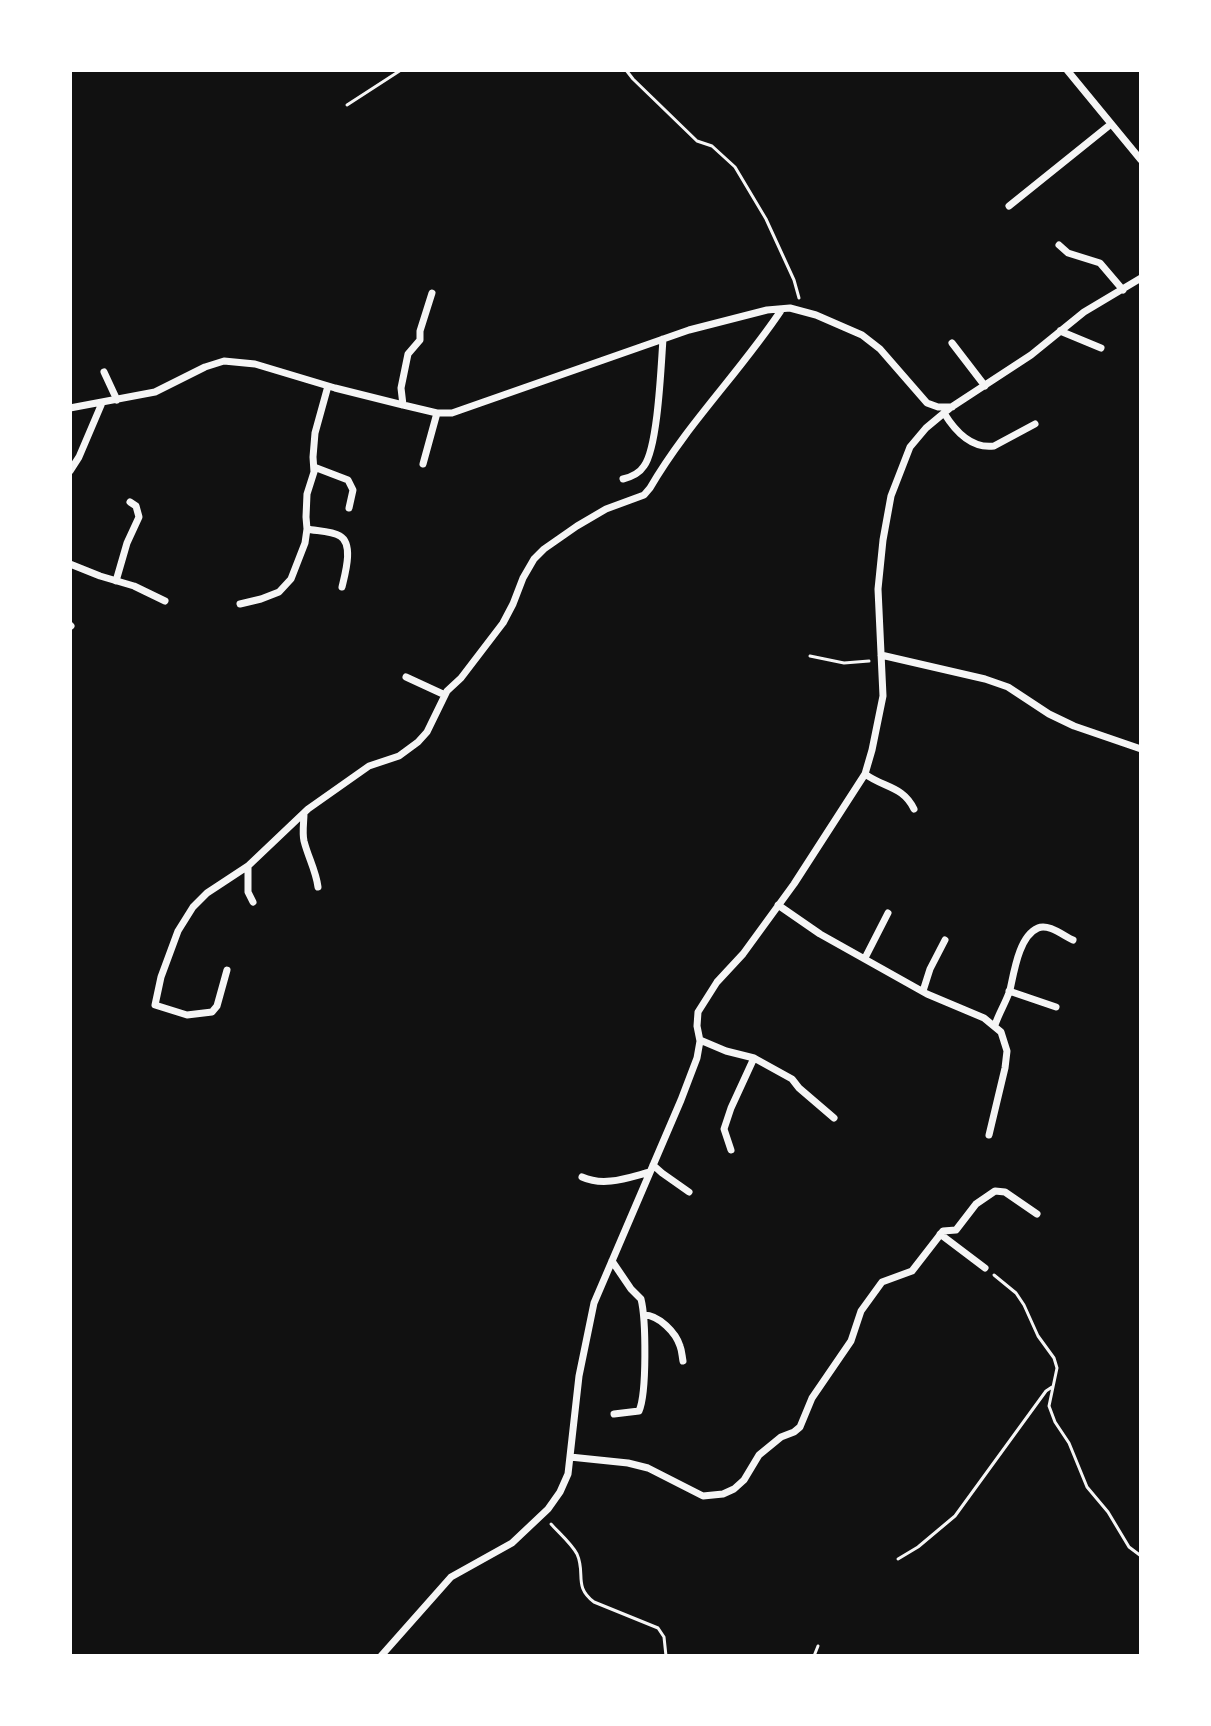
<!DOCTYPE html>
<html>
<head>
<meta charset="utf-8">
<style>
  body { margin:0 }
  #map { position:relative; width:1211px; height:1726px; overflow:hidden; background:#111; font-family:"Source Sans 3",sans-serif }
  canvas { display:block }
  .frame { position:absolute; inset:0; border:72px solid #fff; pointer-events:none }
</style>
</head>
<body>
<div id="map">
<canvas width="1211" height="1726"></canvas>
<div class="frame"></div>
</div>
<script>
const c = document.querySelector('canvas').getContext('2d');
c.lineJoin = 'round';
function stroke(path, color, width, dash) {
  c.strokeStyle = color;
  c.lineWidth = width;
  c.lineCap = dash ? 'butt' : 'round';
  c.setLineDash(dash || []);
  c.stroke(path);
}
stroke(new Path2D(`
  M 626,70 L 633,79 L 697,141 L 712,146 L 735,167 L 766,219 L 794,280 L 799,298
  M 347,105 L 401,70
  M 810,656 L 844,663 L 869,661
  M 994,1275 L 1016,1293 L 1024,1305 L 1038,1336 L 1054,1358 L 1057,1368 L 1049,1406 L 1055,1422 L 1069,1443 L 1087,1487 L 1108,1512 L 1129,1547 L 1141,1556
  M 551,1524 C 559,1533 571,1543 577,1554 C 586,1574 573,1586 594,1602 L 658,1628 L 664,1637 L 666,1656
  M 898,1559 L 918,1547 L 955,1516 L 1046,1391 L 1052,1387
  M 814,1656 L 818,1646`), '#f5f5f5', 3);
stroke(new Path2D(`
  M 1067,70 L 1141,160
  M 1009,206 L 1111,124
  M 1059,245 L 1068,253 L 1100,263 L 1123,290
  M 1060,331 L 1101,348
  M 952,343 L 985,386
  M 104,372 L 117,400
  M 403,405 L 401,388 L 408,354 L 420,340 L 420,331 L 432,293
  M 70,408 L 155,392 L 205,367 L 224,361 L 255,364 L 335,388 L 399,404 L 437,413 L 452,413 L 689,330 L 767,310 L 790,308 L 816,315 L 862,335 L 880,349 L 927,403 L 938,407 L 952,407
  M 944,413 C 955,431 971,449 994,446 L 1035,424
  M 423,464 L 437,413
  M 314,467 L 348,480 L 353,490 L 349,508
  M 70,471 L 79,457 L 102,403
  M 623,479 C 631,477 639,474 644,466 C 658,447 661,366 663,339
  M 307,529 C 316,531 332,531 340,536 C 354,544 345,574 342,587
  M 70,564 L 100,576 L 134,586 L 165,601
  M 116,581 L 127,543 L 139,517 L 136,506 L 130,502
  M 240,604 L 261,599 L 279,592 L 291,579 L 305,543 L 307,529 L 306,517 L 307,494 L 314,472 L 313,457 L 315,433 L 328,386
  M 70,625 L 71,626
  M 881,655 L 985,679 L 1008,687 L 1049,714 L 1074,726 L 1141,749
  M 406,677 L 445,695
  M 865,774 C 884,788 903,786 914,809
  M 304,813 C 304,822 302,832 304,841 C 308,857 316,871 318,887
  M 248,866 L 248,892 L 253,902
  M 778,905 L 820,934 L 927,994 L 984,1018 L 1001,1032 L 1007,1051 L 1005,1068 L 989,1135
  M 865,958 L 888,913
  M 227,970 L 217,1006 L 212,1012 L 187,1015 L 155,1005 L 161,977 L 178,931 L 193,907 L 207,893 L 248,866 L 308,809 L 369,766 L 399,756 L 418,742 L 427,732 L 447,691 L 461,678 L 503,623 L 513,604 L 523,578 L 534,559 L 544,549 L 577,526 L 606,509 L 644,495 L 650,488 C 687,424 741,371 782,309
  M 923,991 L 930,969 L 945,940
  M 1009,991 L 1056,1007
  M 995,1025 C 999,1013 1006,1002 1010,990 C 1014,972 1019,936 1038,928 C 1048,923 1064,936 1073,940
  M 700,1040 L 726,1051 L 754,1058 L 792,1079 L 799,1088 L 834,1118
  M 731,1150 L 724,1129 L 731,1108 L 754,1058
  M 653,1165 L 662,1173 L 689,1192
  M 582,1177 C 604,1187 627,1178 650,1172
  M 940,1234 L 985,1268
  M 612,1261 L 631,1289 L 641,1299 C 646,1319 647,1393 639,1411 L 614,1414
  M 644,1315 C 659,1315 676,1333 680,1346 C 682,1351 682,1356 683,1361
  M 570,1457 L 628,1463 L 648,1468 L 703,1496 L 723,1494 L 734,1489 L 744,1480 L 759,1455 L 781,1437 L 794,1432 L 800,1427 L 812,1398 L 851,1341 L 861,1311 L 882,1282 L 912,1271 L 943,1231 L 956,1230 L 976,1204 L 995,1191 L 1005,1192 L 1037,1214
  M 381,1656 L 451,1577 L 512,1543 L 548,1509 L 560,1492 L 568,1474 L 579,1376 L 594,1303 L 681,1100 L 697,1058 L 700,1041 L 697,1026 L 698,1012 L 717,982 L 743,954 L 794,884 L 865,774 L 872,750 L 883,696 L 878,589 L 883,540 L 891,496 L 910,447 L 926,428 L 950,408 L 1031,355 L 1084,312 L 1141,278`), '#f5f5f5', 7);
</script>
</body>
</html>
